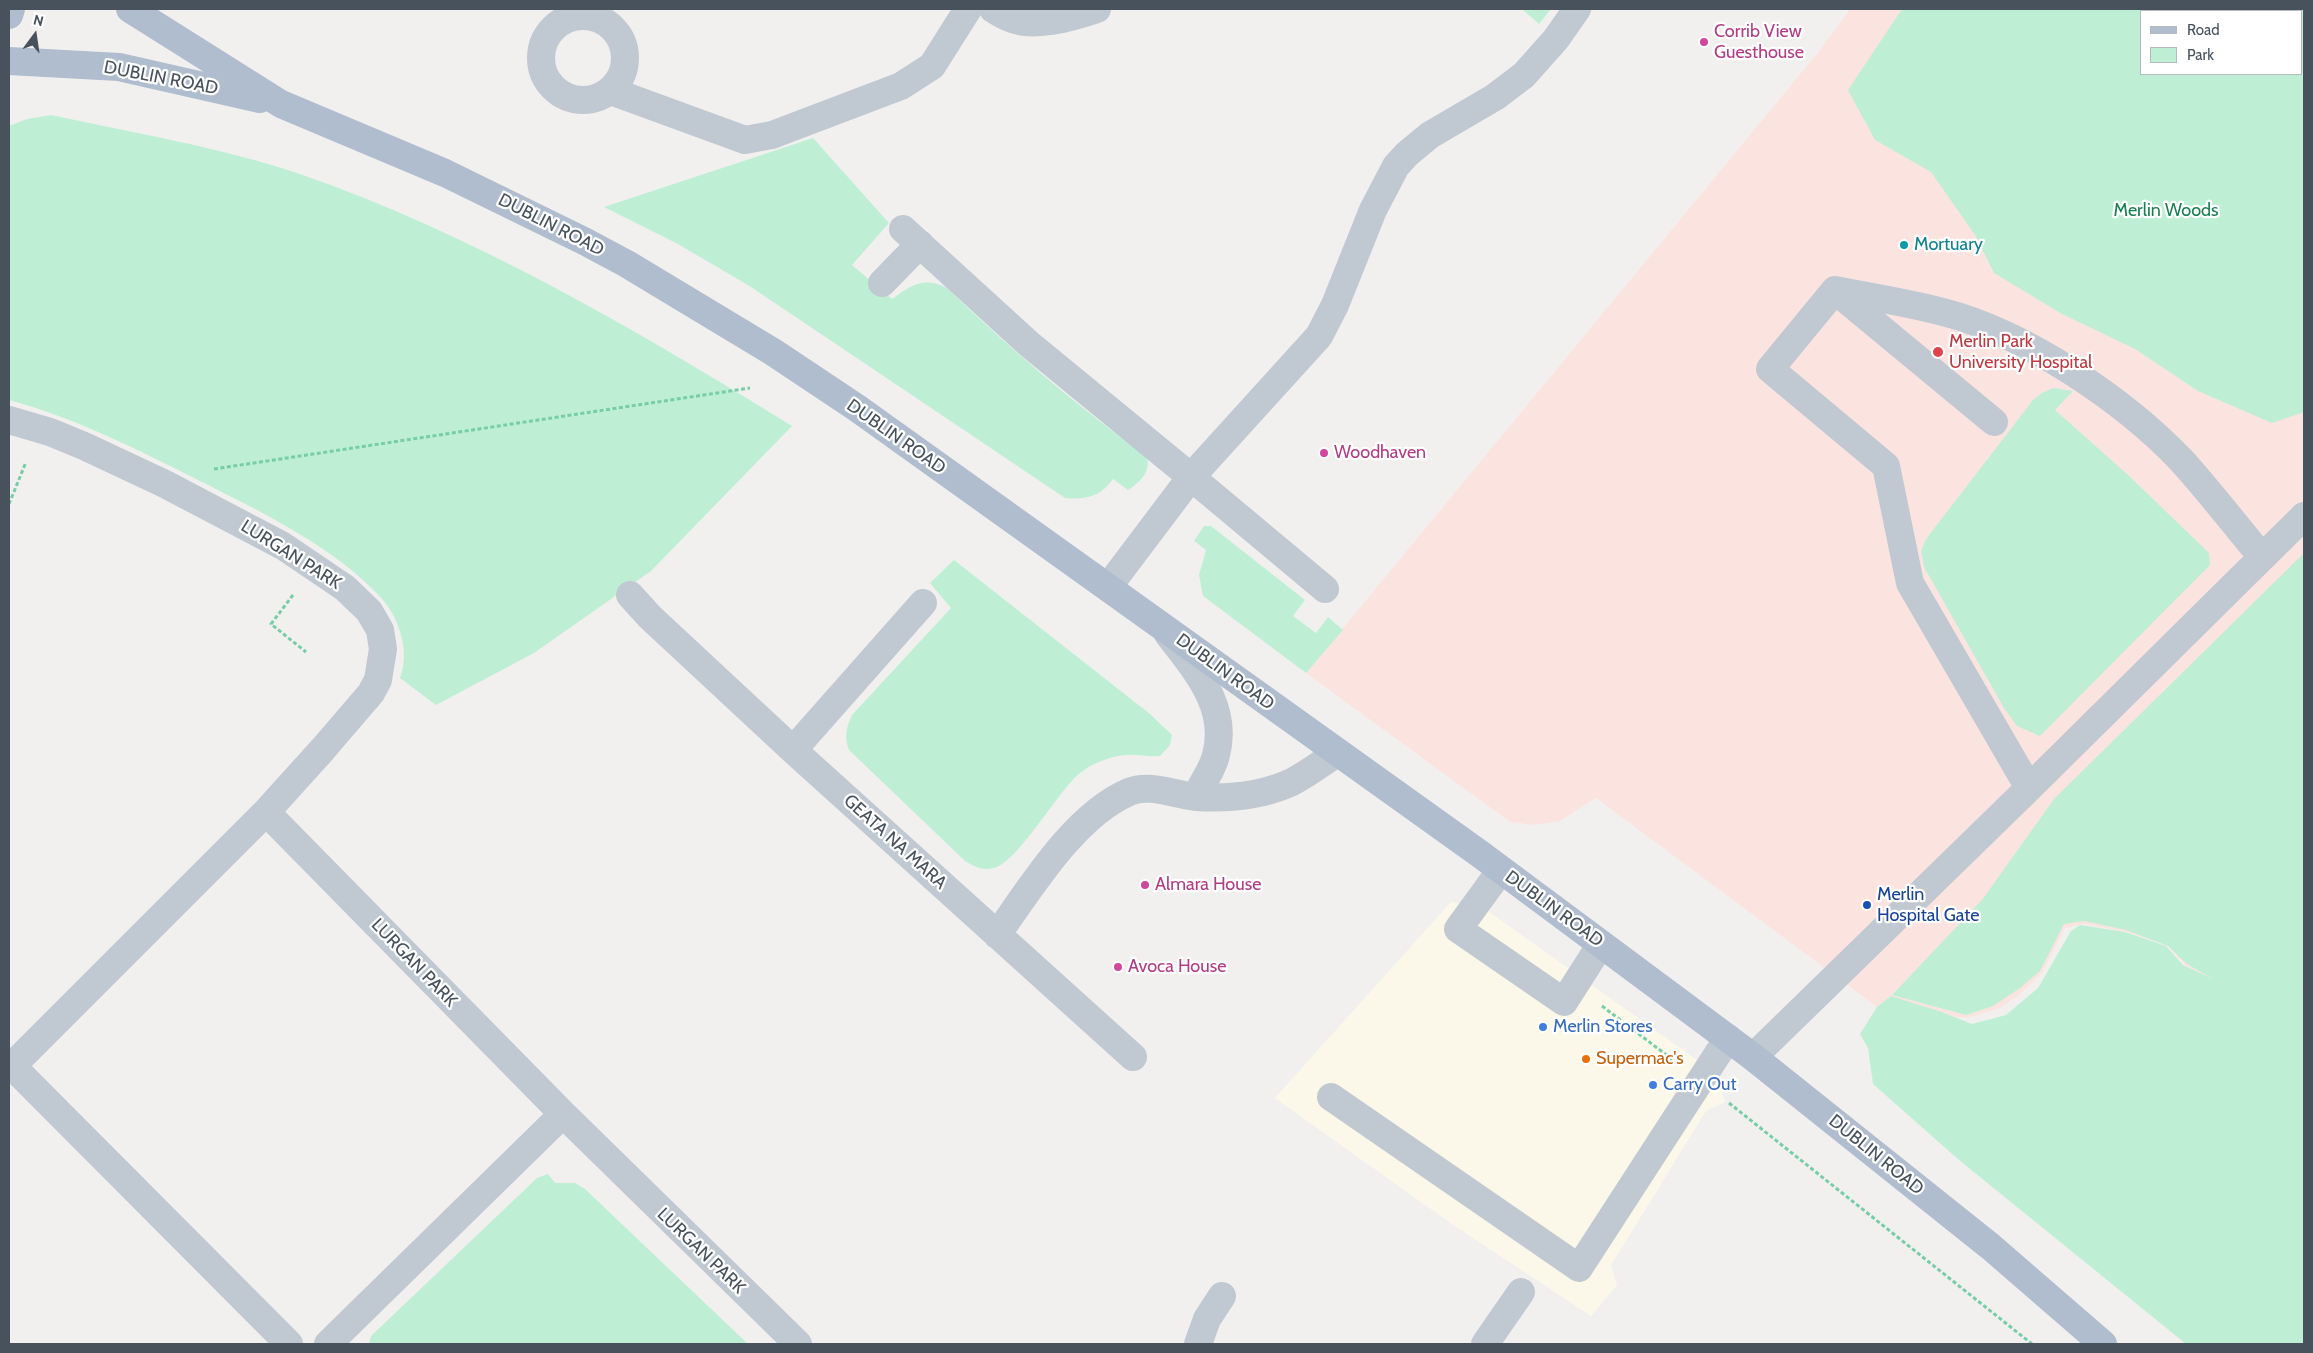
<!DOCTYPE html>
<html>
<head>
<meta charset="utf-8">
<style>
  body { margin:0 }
  #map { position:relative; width:2313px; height:1353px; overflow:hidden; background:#f2f0ef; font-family:Cabin,sans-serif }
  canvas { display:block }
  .frame { position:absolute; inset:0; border:10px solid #47525d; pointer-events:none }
  .legend { position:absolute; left:2140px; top:10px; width:162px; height:65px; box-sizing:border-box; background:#fff; border:1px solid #b5babe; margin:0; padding:6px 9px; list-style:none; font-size:15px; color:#47525d }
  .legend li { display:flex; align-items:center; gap:10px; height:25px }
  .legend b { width:25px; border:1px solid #b5babe }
  .north { position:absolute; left:10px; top:10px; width:50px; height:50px; -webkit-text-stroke:4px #fff; paint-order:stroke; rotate:14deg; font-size:14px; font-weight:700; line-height:20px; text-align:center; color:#47525d }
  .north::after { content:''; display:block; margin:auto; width:18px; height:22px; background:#47525d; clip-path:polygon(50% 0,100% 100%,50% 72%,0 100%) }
</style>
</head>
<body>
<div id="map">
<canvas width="2313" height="1353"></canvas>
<div class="frame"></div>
<ul class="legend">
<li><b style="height:6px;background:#afbdce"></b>Road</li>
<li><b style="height:14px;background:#beefd4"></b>Park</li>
</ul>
<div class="north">N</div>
</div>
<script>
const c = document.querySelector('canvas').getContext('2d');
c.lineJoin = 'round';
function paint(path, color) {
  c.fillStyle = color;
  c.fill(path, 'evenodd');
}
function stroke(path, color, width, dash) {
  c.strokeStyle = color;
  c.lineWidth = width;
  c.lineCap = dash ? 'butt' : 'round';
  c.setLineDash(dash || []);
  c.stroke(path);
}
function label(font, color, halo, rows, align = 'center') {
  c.font = font + ' Cabin,sans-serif';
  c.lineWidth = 4.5;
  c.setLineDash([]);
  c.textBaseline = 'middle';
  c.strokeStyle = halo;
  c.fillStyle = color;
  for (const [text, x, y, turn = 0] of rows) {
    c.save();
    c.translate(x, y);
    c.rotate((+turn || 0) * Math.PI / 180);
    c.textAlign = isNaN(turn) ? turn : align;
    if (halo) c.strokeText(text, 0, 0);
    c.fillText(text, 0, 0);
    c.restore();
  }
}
paint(new Path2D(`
  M 1451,902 L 1485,909 L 1715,1073 L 1725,1102 L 1706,1111 L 1611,1265 L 1617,1285 L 1591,1316 L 1452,1224 L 1275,1098 Z`), '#fcf8e9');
paint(new Path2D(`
  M 1850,9 L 2304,9 L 2304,990 L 2260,998 L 2226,987 L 2186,966 L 2168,946 L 2127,932 L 2083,924 L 2065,928 L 2042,973 L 2018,996 L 1998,1009 L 1967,1018 L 1877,1007 L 1596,798 L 1560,821 L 1535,825 L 1510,822 L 1306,673 L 1820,50 ZM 2142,11 L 2302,11 L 2302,74 L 2142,74 Z`), '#fbe4e0');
paint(new Path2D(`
  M 1522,9 L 1551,9 L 1539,24 Z
  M 1902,9 L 2304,9 L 2304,412 L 2272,423 L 2198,391 L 2135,349 L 2062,314 L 1994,273 L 1975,235 L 1931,172 L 1875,140 L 1848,90 ZM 2302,11 L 2302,74 L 2142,74 L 2142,11 Z
  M 51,115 C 134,133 220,147 300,174 C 475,235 635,329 792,426 L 651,571 L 534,653 L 436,705 L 400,678 C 410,653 400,620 383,600 C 337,548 261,512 200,481 C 136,449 78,419 9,400 L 9,126 L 27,119 Z
  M 813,138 L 889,223 L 852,265 L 892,299 C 911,285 924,276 947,288 C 1010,349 1076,405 1147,457 C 1151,472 1140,482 1128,490 L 1113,479 C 1101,497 1085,500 1065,498 L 751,287 L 678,244 L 604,207 Z
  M 2053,388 L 2073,391 L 2055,410 L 2127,474 L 2209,553 L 2210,565 L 2040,736 L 2017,726 L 2004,708 L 1924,567 L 1921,551 L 1926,539 L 2033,400 L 2042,393 Z
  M 1204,526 L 1211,526 L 1305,600 L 1293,616 L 1316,633 L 1328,617 L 1343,630 L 1306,673 L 1203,596 L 1199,575 L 1206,550 L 1194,541 Z
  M 2304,553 L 2304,988 L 2302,990 L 2304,990 L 2304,1344 L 2186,1344 L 1959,1160 L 1873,1084 L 1868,1048 L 1860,1034 L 1877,1007 L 1891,996 L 1939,1011 L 1972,1024 L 2006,1015 L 2038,988 L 2071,931 L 2080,925 L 2125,932 L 2166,946 L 2183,965 L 2213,979 L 2187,964 L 2168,946 L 2126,930 L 2084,921 L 2064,924 L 2040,971 L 2020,988 L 1993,1006 L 1966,1015 L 1892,995 L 1982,900 L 2054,799 Z
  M 954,560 L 1150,714 L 1172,735 L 1170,745 L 1160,756 C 1148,757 1137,754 1126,755 C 1112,756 1092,763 1080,773 C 1058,791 1018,862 994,868 C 982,871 975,867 965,861 L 849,750 C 844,737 846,728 852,715 L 951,608 L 930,583 Z
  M 548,1174 L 555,1183 L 575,1183 L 585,1189 L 748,1344 L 369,1344 L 371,1336 L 537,1178 Z`), '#beefd4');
stroke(new Path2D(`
  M 214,469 L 750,388
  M 9,504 L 26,462
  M 293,595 L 271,624 L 306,652
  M 1602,1006 L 1673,1060
  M 1729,1103 L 2032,1344`), '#76cda7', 3, [4, 2.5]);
stroke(new Path2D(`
  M 993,9 C 998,12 1004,16 1010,18 C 1036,29 1072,17 1097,9
  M541 58a42 42 0 1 1 84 0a42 42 0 1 1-84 0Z
  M 611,91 L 745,140 L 772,135 L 901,86 L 932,66 L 968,9
  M 903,229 L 1029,344 L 1191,477 L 1325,589
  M 882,283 L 920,244
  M 1835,290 L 1770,369 L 1886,466 L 1910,583 L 2029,788
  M 1835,290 C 1871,297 1908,303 1943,312 C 2025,333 2124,400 2182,461 C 2210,492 2236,526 2262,557
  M 1838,293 L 1994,422
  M 9,420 L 50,432 L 84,446 L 165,484 L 283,546 L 345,588 L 369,611 L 380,630 L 383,649 L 378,680 L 371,693 L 323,749 L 266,812 L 12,1066
  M 1108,587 L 1191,477 L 1319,336 L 1335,305 L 1373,210 L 1396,166 L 1407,154 L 1430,135 L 1495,97 L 1524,75 L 1556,39 L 1577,9
  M 630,595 L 650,617 L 793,750 L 1133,1057
  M 1168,634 C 1195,670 1229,706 1216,755 C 1213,769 1202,784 1195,797
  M 793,750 L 923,603
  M 266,812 L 563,1114 L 798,1344
  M 1501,870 L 1458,929 L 1564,1002 L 1601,944
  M 997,935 C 1031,887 1075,815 1129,792 C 1150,783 1175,795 1196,797 C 1229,799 1262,796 1292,782 C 1308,774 1323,762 1337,753
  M 1753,1057 L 2029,788 L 2304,516
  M 9,1063 L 289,1344
  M 1331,1097 L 1579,1268 L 1728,1038
  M 328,1344 L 563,1114
  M 1198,1344 L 1207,1319 L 1222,1296
  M 1485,1344 L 1521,1292`), '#c0c9d1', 28);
stroke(new Path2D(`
  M 130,9 L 281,104 L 445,173 L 584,241 L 627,264 L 773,352 L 857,408 L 1480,854 L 1753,1057 L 1991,1247 L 2103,1344
  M 9,15 L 11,9
  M 9,61 L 119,67 L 260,99`), '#afbdce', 28);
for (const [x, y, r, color] of [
  [1704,42,5,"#d1479c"],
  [1904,245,5,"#0f9aa8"],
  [1938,352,6,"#e0444e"],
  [1324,453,5,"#d1479c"],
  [1145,885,5,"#d1479c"],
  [1867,905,5,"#1a4fb4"],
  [1118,967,5,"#d1479c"],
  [1543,1027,5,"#3f7fe0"],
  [1586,1059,5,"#e8710a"],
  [1653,1085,5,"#3f7fe0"]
]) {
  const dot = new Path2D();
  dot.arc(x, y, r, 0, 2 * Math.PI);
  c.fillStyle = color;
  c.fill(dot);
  stroke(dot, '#fff', 2);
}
label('18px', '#b23c85', '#fff', [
  ["Corrib View",1714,32],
  ["Guesthouse",1714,53],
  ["Woodhaven",1334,453],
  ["Almara House",1155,885],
  ["Avoca House",1128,967]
], 'left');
label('18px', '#47525d', '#fff', [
  ["DUBLIN ROAD",161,78,11],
  ["DUBLIN ROAD",551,225,27],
  ["DUBLIN ROAD",896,437,35],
  ["LURGAN PARK",291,555,32],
  ["DUBLIN ROAD",1225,672,36],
  ["GEATA NA MARA",895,842,42],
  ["DUBLIN ROAD",1554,909,36],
  ["LURGAN PARK",414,963,46],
  ["DUBLIN ROAD",1876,1155,39],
  ["LURGAN PARK",701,1251,44]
]);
label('18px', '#177f51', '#fff', [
  ["Merlin Woods",2166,211]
]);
label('18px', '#0d838f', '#fff', [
  ["Mortuary",1914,245]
], 'left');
label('18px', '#be3a42', '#fff', [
  ["Merlin Park",1949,342],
  ["University Hospital",1949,363]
], 'left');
label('18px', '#164399', '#fff', [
  ["Merlin",1877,895],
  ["Hospital Gate",1877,916]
], 'left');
label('18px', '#366cbe', '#fff', [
  ["Merlin Stores",1553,1027],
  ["Carry Out",1663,1085]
], 'left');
label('18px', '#c56008', '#fff', [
  ["Supermac's",1596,1059]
], 'left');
</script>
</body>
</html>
